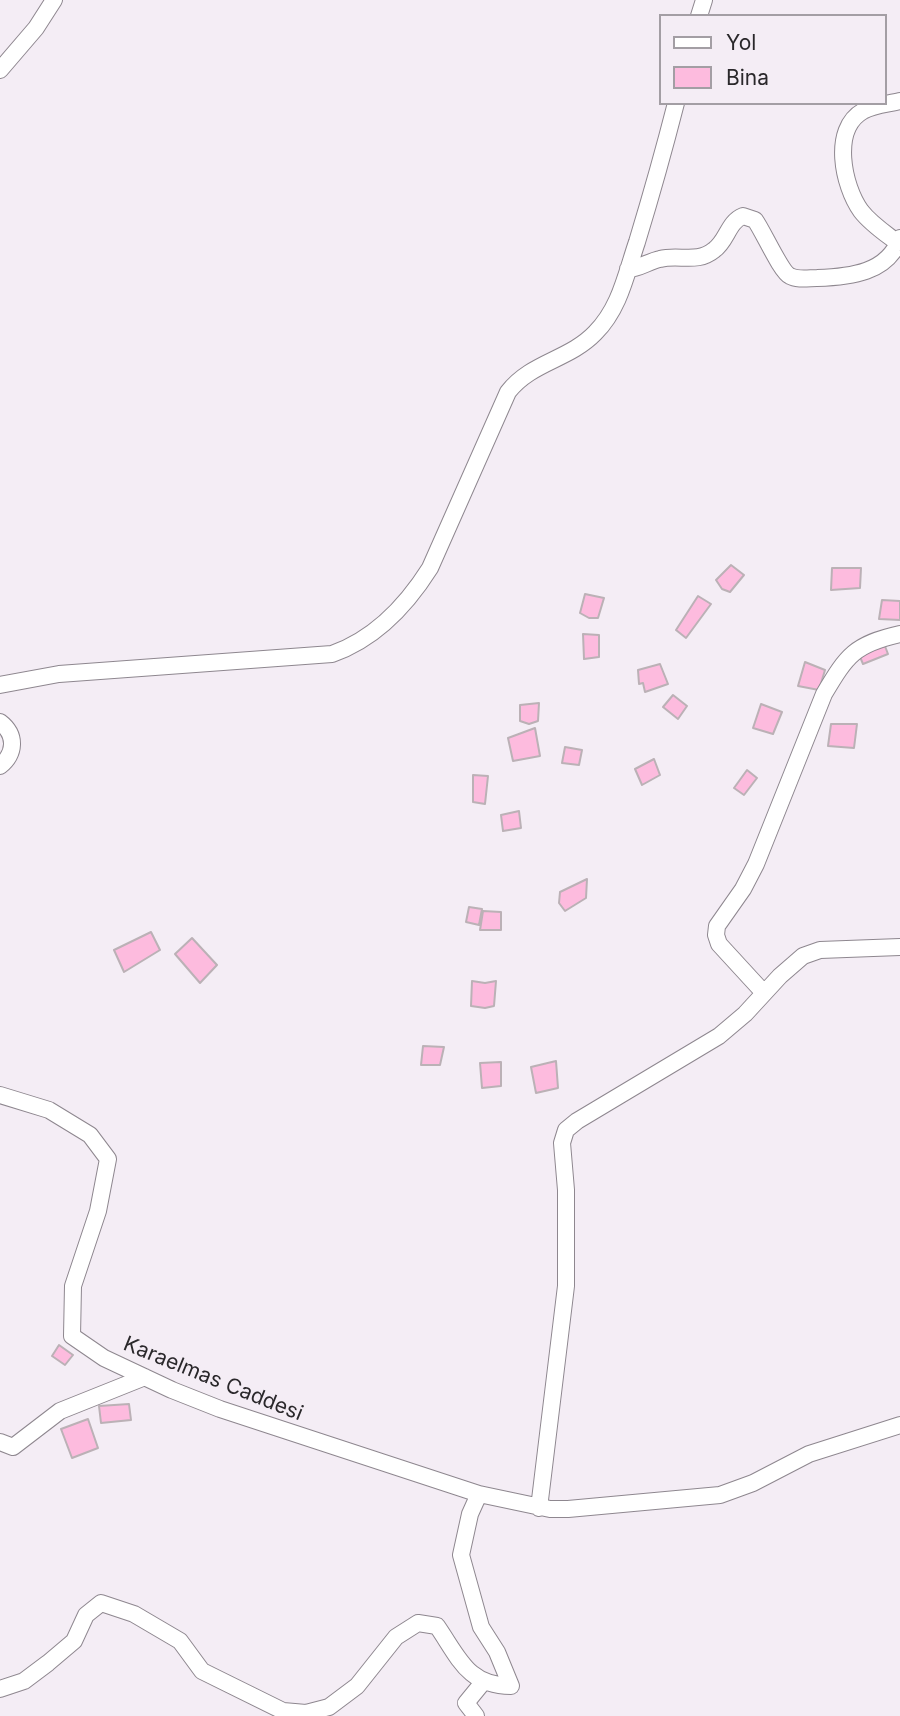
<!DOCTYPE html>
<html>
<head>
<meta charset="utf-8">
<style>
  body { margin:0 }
  #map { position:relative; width:900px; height:1716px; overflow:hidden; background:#f4edf5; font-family:Inter,sans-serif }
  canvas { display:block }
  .legend { position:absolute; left:659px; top:14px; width:228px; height:91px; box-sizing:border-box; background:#f4edf5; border:2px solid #a39ea4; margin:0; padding:9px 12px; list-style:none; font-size:21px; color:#2a282b }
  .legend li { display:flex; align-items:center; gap:14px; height:35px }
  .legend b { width:35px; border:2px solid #a39ea4 }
</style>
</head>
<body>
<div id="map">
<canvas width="900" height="1716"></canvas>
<ul class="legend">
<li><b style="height:9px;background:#fff"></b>Yol</li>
<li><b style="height:19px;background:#fdbbde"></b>Bina</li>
</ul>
</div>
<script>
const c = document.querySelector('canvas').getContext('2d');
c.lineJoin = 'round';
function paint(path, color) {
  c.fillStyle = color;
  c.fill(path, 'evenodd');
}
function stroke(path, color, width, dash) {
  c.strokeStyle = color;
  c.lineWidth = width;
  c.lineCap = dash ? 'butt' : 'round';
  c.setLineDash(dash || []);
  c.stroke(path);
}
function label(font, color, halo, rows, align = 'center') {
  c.font = font + ' Inter,sans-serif';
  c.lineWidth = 6;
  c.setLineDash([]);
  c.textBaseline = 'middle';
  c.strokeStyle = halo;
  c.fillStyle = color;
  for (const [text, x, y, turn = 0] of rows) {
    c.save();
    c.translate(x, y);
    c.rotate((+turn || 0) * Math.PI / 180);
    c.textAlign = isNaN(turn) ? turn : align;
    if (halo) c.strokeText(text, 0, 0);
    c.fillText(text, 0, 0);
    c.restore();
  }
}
const building = new Path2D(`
  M 731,565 L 744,575 L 730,592 L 722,589 L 716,580 Z
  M 832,568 L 861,568 L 860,588 L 831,590 Z
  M 585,594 L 604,598 L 598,618 L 589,618 L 580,613 Z
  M 698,596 L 711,604 L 686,638 L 676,630 Z
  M 882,600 L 900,601 L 900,620 L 879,619 Z
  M 583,634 L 599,635 L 599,657 L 584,659 Z
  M 883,641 L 888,654 L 863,664 L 858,652 Z
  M 805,662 L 825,670 L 819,690 L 798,686 Z
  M 660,664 L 668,684 L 645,692 L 643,683 L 639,684 L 638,670 Z
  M 673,695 L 687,706 L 678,719 L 663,707 Z
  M 539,703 L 538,721 L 529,724 L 520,721 L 520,705 Z
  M 761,704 L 782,712 L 773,734 L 753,728 Z
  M 831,724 L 857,724 L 854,748 L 828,746 Z
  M 535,728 L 540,756 L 513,761 L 508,738 Z
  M 565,747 L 582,750 L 579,765 L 562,763 Z
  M 654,759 L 660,775 L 642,785 L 635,769 Z
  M 747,770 L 757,778 L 744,795 L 734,788 Z
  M 473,775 L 488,776 L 485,804 L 473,802 Z
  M 519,811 L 521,828 L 503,831 L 501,815 Z
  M 587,879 L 586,898 L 565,911 L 559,903 L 560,892 Z
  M 469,907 L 482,909 L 479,925 L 466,922 Z
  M 483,911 L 501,912 L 501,930 L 480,930 Z
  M 151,932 L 160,950 L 124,972 L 114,950 Z
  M 192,938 L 217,965 L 200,983 L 175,954 Z
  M 472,981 L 485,983 L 496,981 L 494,1006 L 485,1008 L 471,1006 Z
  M 423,1046 L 444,1047 L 440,1065 L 421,1065 Z
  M 556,1061 L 558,1088 L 536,1093 L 531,1067 Z
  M 501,1062 L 501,1086 L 482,1088 L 480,1063 Z
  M 59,1345 L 73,1355 L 65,1365 L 52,1356 Z
  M 129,1404 L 131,1420 L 101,1423 L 99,1406 Z
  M 88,1419 L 98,1448 L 72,1458 L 61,1429 Z`);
paint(building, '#fdbbde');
stroke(building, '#bbb1b6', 2);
const street = new Path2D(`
  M 699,16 L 704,0
  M 0,70 L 36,28 L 54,0
  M 898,243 C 885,233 871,224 861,211 C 843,186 831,129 863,111 C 873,105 888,104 900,101
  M 628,269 C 639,269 649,261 660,259 C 679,254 697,264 714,250 C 727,241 728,222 743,216 L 755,220 C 763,231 781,272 790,276 C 797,280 809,278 817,278 C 850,277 888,273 900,238
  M 0,685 L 59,674 L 332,654 C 375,639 406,606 430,568 L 508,392 C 531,362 569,360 595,333 C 620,308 626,274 637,242 C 651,196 664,150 676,103
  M 0,722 C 17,735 15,754 0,766
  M 764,993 L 719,944 L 716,935 L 717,926 L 743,889 L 756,864 L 824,694 C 847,655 855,644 900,634
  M 0,1095 L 49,1110 L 90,1135 L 108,1159 L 98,1211 L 73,1286 L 72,1336 L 104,1358 L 172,1390 L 220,1409 L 479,1494 L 550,1509 L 568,1509 L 720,1495 L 753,1483 L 809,1454 L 900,1425
  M 0,1442 L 13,1447 L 60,1411 L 145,1377
  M 539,1508 L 566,1286 L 566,1190 L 562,1143 L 566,1130 L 577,1121 L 719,1036 L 745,1014 L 780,976 L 803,956 L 820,950 L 900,947
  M 0,1689 L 24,1681 L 48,1663 L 74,1641 L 86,1615 L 101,1603 L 134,1614 L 180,1641 L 202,1671 L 283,1711 L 306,1713 L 329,1707 L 357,1686 L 396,1637 L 418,1623 L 437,1626 C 459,1658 468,1686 511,1686 L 497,1652 L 481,1627 L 461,1555 L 470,1514 L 479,1494
  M 476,1716 L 466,1703 L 484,1681`);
stroke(street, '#8e878f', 18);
stroke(street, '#fff', 16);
label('21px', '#2a282b', '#f4edf5', [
  ["Karaelmas Caddesi",213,1379,22]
]);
</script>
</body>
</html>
